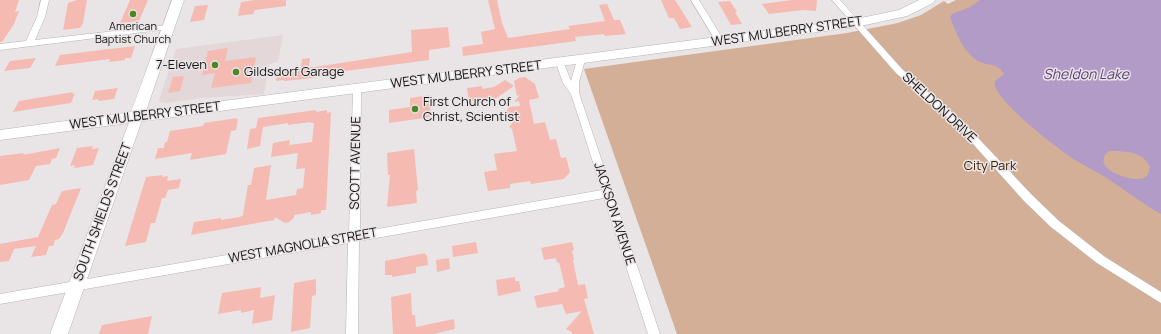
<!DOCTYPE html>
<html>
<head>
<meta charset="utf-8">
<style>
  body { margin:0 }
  canvas { display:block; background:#e9e4e5 }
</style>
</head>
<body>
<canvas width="1161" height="334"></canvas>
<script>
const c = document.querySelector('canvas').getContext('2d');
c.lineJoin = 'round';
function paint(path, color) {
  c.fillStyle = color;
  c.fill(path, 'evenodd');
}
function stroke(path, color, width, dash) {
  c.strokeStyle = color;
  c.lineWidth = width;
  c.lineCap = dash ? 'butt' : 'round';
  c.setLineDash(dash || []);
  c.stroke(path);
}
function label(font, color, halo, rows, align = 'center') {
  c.font = font + ' Manrope,sans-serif';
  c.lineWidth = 3;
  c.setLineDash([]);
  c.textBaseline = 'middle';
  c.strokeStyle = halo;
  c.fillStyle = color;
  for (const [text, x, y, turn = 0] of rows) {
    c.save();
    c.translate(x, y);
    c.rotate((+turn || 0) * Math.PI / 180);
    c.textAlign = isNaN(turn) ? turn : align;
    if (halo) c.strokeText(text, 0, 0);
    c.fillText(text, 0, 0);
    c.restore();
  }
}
paint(new Path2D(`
  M 283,35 L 278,62 L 269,64 L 264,94 L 203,98 L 166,103 L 160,102 L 159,100 L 176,49 Z`), '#e4d7da');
paint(new Path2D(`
  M 956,0 L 1161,0 L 1161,334 L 677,334 L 584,69 L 847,33 L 898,23 L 921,15 L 944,1 L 948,4 Z`), '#d4af97');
paint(new Path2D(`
  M 980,0 L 1161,0 L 1161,214 C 1141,203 1124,189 1105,177 C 1095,171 1085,166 1075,160 C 1061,151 989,97 995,81 L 1004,74 C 998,63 989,66 980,62 C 964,54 956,33 950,17 L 952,14 L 970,7 ZM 1109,151 C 1124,151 1143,151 1150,167 C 1149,171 1148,176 1144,178 C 1134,183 1088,169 1109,151 Z`), '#b39bc8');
paint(new Path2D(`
  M 0,0 L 19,0 L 15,12 L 19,11 L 14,24 L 2,42 L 0,42 Z
  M 77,0 L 87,0 L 83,23 L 80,28 L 63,30 L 68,3 Z
  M 130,0 L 148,0 L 139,21 L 120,23 Z
  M 255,0 L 286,0 L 286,6 L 255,10 L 253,14 L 238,16 L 241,2 Z
  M 488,0 L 497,0 L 502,23 L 508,38 L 570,29 L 568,26 L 605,21 L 599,5 L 607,4 L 614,20 L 620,20 L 626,34 L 605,36 L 604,34 L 575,37 L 576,41 L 463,56 L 462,47 L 483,44 L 481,32 L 495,29 Z
  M 661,0 L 675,0 L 692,27 L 680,29 L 674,18 L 669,18 Z
  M 792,0 L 817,0 L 816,11 L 803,10 L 769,14 L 762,4 Z
  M 730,1 L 737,12 L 735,12 L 742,24 L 731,25 L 718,2 Z
  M 208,5 L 204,20 L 190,22 L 195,6 Z
  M 448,27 L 450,47 L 429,50 L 429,60 L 338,72 L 338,74 L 304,79 L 285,81 L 283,80 L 276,81 L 277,72 L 301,68 L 302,59 L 310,58 L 309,67 L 315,67 L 412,52 L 411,30 Z
  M 135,46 L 131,58 L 125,58 L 125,60 L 109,62 L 110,59 L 55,66 L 60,55 Z
  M 228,48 L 225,61 L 256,57 L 251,83 L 211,88 L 215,73 L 202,75 L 208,51 Z
  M 36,58 L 30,68 L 4,71 L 10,61 Z
  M 184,76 L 180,91 L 168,93 L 173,77 Z
  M 525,77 L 535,84 L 539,98 L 529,100 L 534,124 L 545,122 L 550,140 L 556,139 L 561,158 L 566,157 L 570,172 L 564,179 L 531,184 L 530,181 L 510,184 L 510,188 L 488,191 L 484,172 L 497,170 L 494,154 L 517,151 L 512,129 L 509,127 L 515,120 L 504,114 L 509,107 L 520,106 L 519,101 L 514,102 L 520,95 L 517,96 L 514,81 L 519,78 Z
  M 505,80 L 514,86 L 495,99 L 469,101 L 467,88 L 482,86 L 482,89 L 494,87 Z
  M 118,88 L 114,99 L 98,101 L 99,99 L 92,100 L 95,91 Z
  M 73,92 L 72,94 L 75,93 L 71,103 L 13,112 L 19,101 Z
  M 429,95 L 431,117 L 389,123 L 389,110 L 410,107 L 410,98 Z
  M 316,110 L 316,112 L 327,110 L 327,113 L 331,112 L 326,210 L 321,210 L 321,213 L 311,215 L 311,212 L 294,215 L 294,218 L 289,222 L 285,223 L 275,217 L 274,220 L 191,235 L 194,222 L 221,218 L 221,220 L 240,217 L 243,215 L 248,185 L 251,185 L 254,168 L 271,165 L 266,200 L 296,195 L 297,189 L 303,188 L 305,168 L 296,169 L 298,153 L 271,157 L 273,143 L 290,140 L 289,145 L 312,142 L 314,123 L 311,123 L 311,122 L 288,125 L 288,123 L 263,127 L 260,146 L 247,149 L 250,129 L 256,128 L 258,118 Z
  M 237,118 L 236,120 L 238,119 L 236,130 L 231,131 L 226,154 L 190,160 L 192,153 L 155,159 L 158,148 L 164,148 L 165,142 L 167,142 L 170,131 L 203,126 L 204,123 Z
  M 93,146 L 92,149 L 99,148 L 93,165 L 74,168 L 75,165 L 70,166 L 77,148 Z
  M 60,148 L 56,158 L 52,159 L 50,164 L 36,166 L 29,180 L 0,185 L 0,156 L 24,153 L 23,155 Z
  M 414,149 L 418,190 L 416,191 L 417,203 L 387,207 L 390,175 L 388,175 L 387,153 Z
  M 163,175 L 162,177 L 168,176 L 167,181 L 181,179 L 179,188 L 168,190 L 165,198 L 162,198 L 155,223 L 151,223 L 146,242 L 125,246 L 146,177 Z
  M 81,188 L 63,233 L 59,239 L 55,240 L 53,246 L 49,246 L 46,255 L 31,257 L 36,246 L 14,249 L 9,261 L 0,262 L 0,244 L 38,237 L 52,205 L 56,204 L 62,191 Z
  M 476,242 L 478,253 L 453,257 L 452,246 Z
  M 572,242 L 574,250 L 572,251 L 574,260 L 573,260 L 578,285 L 585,284 L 588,298 L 584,299 L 594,334 L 572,334 L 572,332 L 566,329 L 582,311 L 566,314 L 562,304 L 537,308 L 534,296 L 559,291 L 558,289 L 565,287 L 559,262 L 557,263 L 556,258 L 544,260 L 541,248 Z
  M 425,253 L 425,255 L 427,255 L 428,265 L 416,267 L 416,273 L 392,277 L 392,275 L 385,275 L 385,261 Z
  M 449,258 L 450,269 L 437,272 L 436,260 Z
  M 515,277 L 515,281 L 519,281 L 521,291 L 498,296 L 496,280 Z
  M 316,279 L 316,295 L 312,296 L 310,328 L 291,332 L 294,283 Z
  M 261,287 L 260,298 L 275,295 L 272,320 L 252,324 L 254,310 L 241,313 L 241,310 L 218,314 L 222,293 Z
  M 411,293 L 412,315 L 415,315 L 416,327 L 454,319 L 455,329 L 433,334 L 393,334 L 391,297 Z
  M 152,316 L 148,334 L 99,334 L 102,325 Z`), '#f5bbb2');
const minor = new Path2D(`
  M 41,0 L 49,0 L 45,17 L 35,40 L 168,25 L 172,27 L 168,29 L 0,50 L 0,44 L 26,41 L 37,17 Z
  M 691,0 L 699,0 L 724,41 L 723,43 L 717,43 Z
  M 832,0 L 840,0 L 902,69 L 963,122 L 1032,195 L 1059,221 L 1105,257 L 1161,292 L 1161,303 L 1097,263 L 1051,227 L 1024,201 L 957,126 L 896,73 Z
  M 581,57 L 585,60 L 579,82 L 579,93 L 660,334 L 648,334 L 604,198 L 359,241 L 358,334 L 346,334 L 348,243 L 0,304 L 0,294 L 349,234 L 353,89 L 357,86 L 361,89 L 360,232 L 602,190 L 571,94 L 563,83 L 556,63 L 557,61 L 563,61 L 571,81 L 577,60 Z`);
const secondary = new Path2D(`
  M 137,113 L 142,114 L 143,117 L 68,334 L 50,334 L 131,117 L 132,114 Z`);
const primary = new Path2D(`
  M 172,0 L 184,0 L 146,111 L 856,19 L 899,10 L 919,0 L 935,0 L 933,3 L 907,16 L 856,27 L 0,140 L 0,130 L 131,112 Z`);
stroke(minor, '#b7b3b4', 1);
stroke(secondary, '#b7b3b4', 1);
stroke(primary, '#b7b3b4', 1);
paint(minor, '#fff');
paint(secondary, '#fff');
paint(primary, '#fff');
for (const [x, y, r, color] of [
  [133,14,4,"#4c8724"],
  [215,65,4,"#4c8724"],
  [236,72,4,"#4c8724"],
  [415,109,4,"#4c8724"]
]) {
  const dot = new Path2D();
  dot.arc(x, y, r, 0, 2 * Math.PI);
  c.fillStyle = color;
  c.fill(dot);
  stroke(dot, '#e9e4e5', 1.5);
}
label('11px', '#141313', '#e9e4e5', [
  ["American",133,27],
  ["Baptist Church",133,40]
]);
label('13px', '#141313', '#e9e4e5', [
  ["WEST MULBERRY STREET",787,32,-8],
  ["WEST MULBERRY STREET",466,75,-7],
  ["SHELDON DRIVE",939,108,43],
  ["WEST MULBERRY STREET",145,116,-7],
  ["SCOTT AVENUE",356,163,-89],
  ["SOUTH SHIELDS STREET",103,212,-70],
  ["JACKSON AVENUE",614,214,72],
  ["WEST MAGNOLIA STREET",303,246,-10]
]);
label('13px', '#141313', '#e9e4e5', [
  ["7-Eleven",207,65,"right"],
  ["Gildsdorf Garage",244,72],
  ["First Church of",423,102],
  ["Christ, Scientist",423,117]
], 'left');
label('13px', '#3f2108', '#e9e4e5', [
  ["City Park",990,166]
]);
label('italic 14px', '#5e3d77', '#e9e4e5', [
  ["Sheldon Lake",1086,75]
]);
</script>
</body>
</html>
